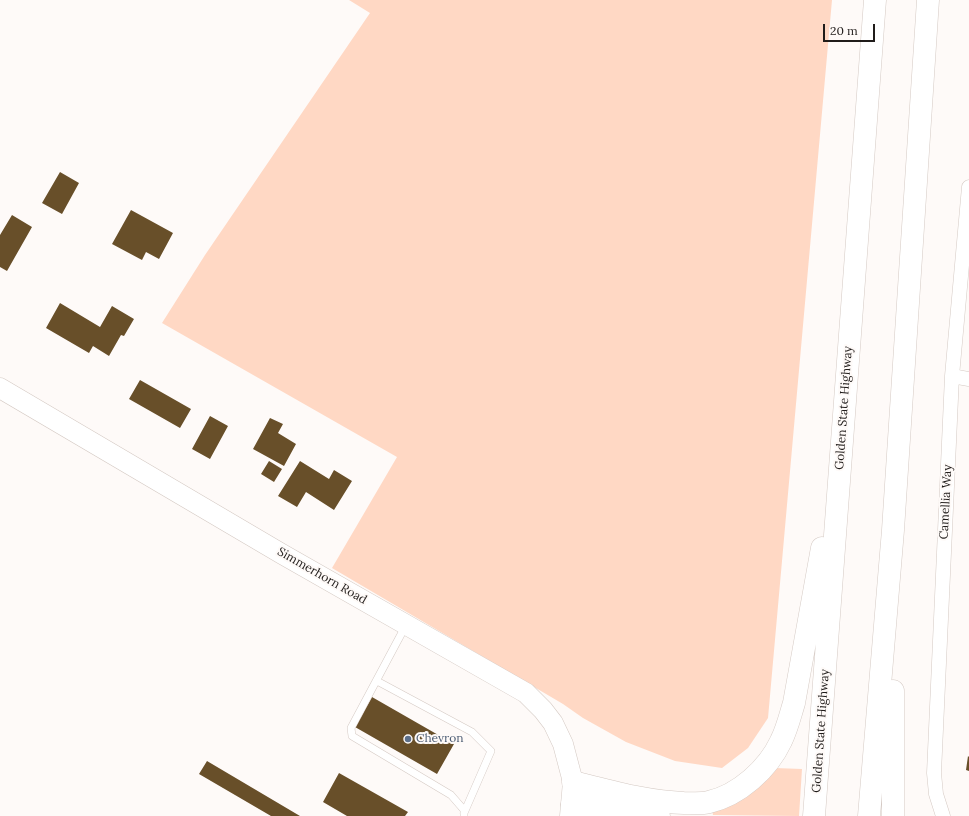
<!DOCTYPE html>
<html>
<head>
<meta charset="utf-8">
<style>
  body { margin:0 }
  #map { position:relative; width:969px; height:816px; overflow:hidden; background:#fefaf8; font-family:Lora,serif }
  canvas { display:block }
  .scale { position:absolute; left:823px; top:24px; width:52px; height:18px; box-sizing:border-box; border:2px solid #201c1a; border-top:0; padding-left:5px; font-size:12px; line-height:14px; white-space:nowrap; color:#201c1a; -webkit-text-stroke:3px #fefaf8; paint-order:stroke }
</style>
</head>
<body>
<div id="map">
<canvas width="969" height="816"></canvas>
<div class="scale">20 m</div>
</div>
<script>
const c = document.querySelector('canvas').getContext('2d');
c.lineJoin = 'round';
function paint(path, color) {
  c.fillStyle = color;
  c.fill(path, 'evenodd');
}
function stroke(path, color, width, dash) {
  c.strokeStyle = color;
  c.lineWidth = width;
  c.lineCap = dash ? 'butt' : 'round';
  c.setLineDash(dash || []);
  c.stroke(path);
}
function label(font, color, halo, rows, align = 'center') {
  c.font = font + ' Lora,serif';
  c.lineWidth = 4;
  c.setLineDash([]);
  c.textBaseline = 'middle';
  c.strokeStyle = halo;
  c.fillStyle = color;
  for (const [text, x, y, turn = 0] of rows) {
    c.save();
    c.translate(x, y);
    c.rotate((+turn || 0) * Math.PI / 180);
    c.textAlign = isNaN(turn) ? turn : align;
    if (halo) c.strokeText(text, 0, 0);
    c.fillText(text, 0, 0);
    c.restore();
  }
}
paint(new Path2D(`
  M 349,0 L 832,0 L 768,718 L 748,748 L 722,768 L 675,761 L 626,742 L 583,718 L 563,704 L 332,568 L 397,457 L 162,323 L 205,255 L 370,13 Z
  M 775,768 L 802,769 L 799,816 L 713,815 L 712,811 Z`), '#ffd8c4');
paint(new Path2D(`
  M 60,172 L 79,183 L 62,214 L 42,203 Z
  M 131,210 L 173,233 L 159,259 L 146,252 L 142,260 L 112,244 Z
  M 12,215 L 32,227 L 7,271 L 0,267 L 0,235 Z
  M 60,303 L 100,327 L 112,306 L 134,319 L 124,336 L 121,335 L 109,356 L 93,346 L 89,353 L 46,328 Z
  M 140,380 L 191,409 L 180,428 L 129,399 Z
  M 210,416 L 228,426 L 210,459 L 192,449 Z
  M 270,418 L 283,424 L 278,433 L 296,444 L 284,466 L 253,449 Z
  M 269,461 L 282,469 L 274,482 L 261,474 Z
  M 300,461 L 329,479 L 334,470 L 352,481 L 334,510 L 306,492 L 297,507 L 278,496 Z
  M 372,697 L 454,744 L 437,774 L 355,727 Z
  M 968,756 L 969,757 L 969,771 L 966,770 Z
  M 207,761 L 300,816 L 271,816 L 199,774 Z
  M 339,773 L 408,812 L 405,816 L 347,816 L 323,802 Z`), '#684f29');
const lane = new Path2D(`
  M 406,625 L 351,728 L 352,736 L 451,795 L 464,810 L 464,816
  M 377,681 L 472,732 L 491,751 L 464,813`);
const street = new Path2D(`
  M 952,376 L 969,379
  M 943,816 L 936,794 L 934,773 L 952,376 L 969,187`);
const secondary = new Path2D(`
  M 0,388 L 282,554 L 526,693 L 543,710 L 553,723 L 563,744 L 573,782 L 570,816`);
const highway = new Path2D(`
  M 893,691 L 893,816
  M 573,782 C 610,791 647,802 684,803 C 692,803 701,804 709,802 C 739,795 768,769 781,741 C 787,729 790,716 794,703 L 822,548
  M 572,805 L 659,816
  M 814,816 L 875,0
  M 869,816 L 893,530 L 928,0`);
stroke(lane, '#d4c9c3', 8);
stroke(street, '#d4c9c3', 15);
stroke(secondary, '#d4c9c3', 21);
stroke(highway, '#d4c9c3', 23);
stroke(lane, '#fff', 7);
stroke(street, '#fff', 14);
stroke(secondary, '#fff', 20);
stroke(highway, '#fff', 22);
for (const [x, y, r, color] of [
  [408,739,4,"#5c6f8a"]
]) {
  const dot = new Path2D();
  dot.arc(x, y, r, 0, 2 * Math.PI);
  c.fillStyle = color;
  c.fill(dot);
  stroke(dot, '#fefaf8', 1.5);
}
label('12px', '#201c1a', '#fefaf8', [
  ["Golden State Highway",844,408,-86],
  ["Camellia Way",946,502,-87],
  ["Simmerhorn Road",322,576,30],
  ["Golden State Highway",821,731,-86]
]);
label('12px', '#4e5e75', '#fefaf8', [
  ["Chevron",416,739]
], 'left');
</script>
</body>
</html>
